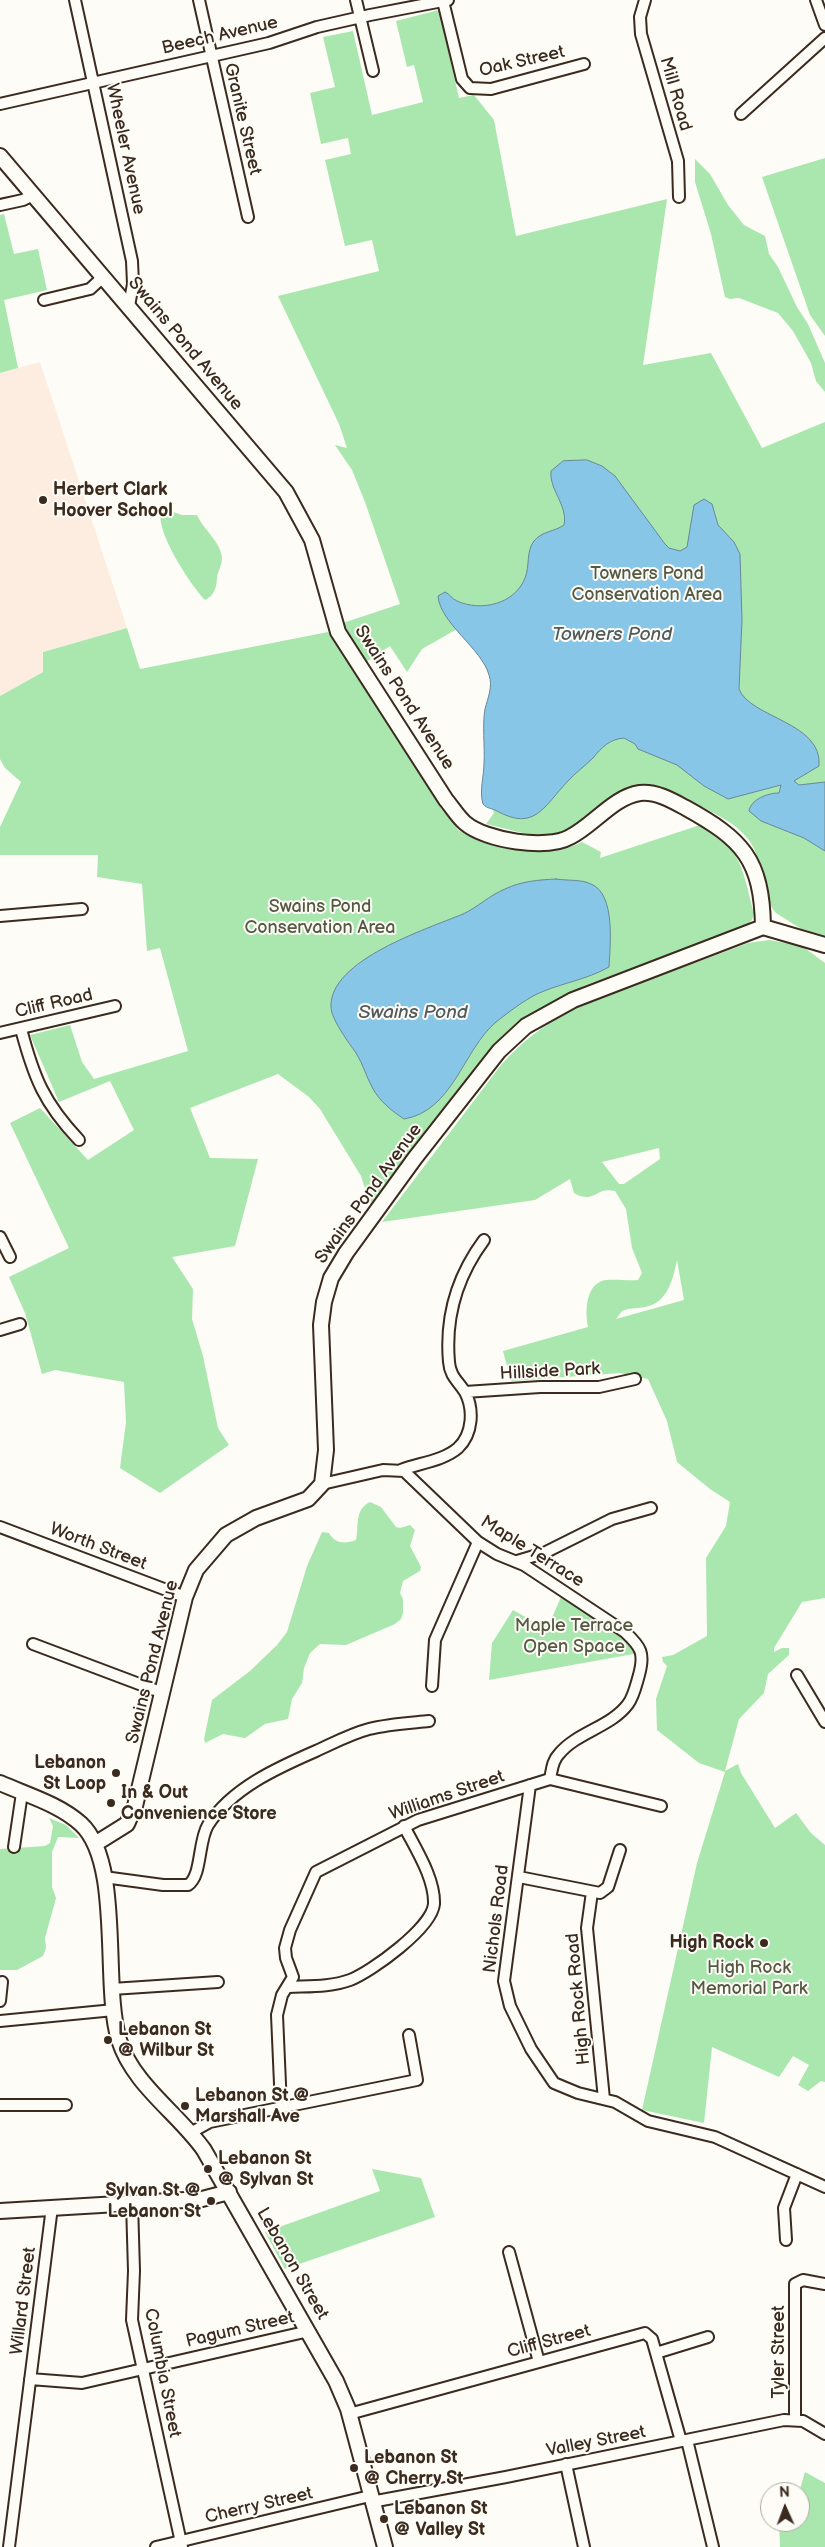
<!DOCTYPE html>
<html>
<head>
<meta charset="utf-8">
<style>
  body { margin:0 }
  #map { position:relative; width:825px; height:2547px; overflow:hidden; background:#fdfcf7; font-family:"Balsamiq Sans",sans-serif }
  canvas { display:block }
  .north { position:absolute; left:760px; top:2482px; width:50px; height:50px; box-sizing:border-box; background:#fdfcf7; border:1px solid #afa8a0; border-radius:50%; rotate:358deg; font-size:14px; font-weight:700; line-height:20px; text-align:center; color:#3b2a1e }
  .north::after { content:''; display:block; margin:auto; width:18px; height:22px; background:#3b2a1e; clip-path:polygon(50% 0,100% 100%,50% 72%,0 100%) }
</style>
</head>
<body>
<div id="map">
<canvas width="825" height="2547"></canvas>
<div class="north">N</div>
</div>
<script>
const c = document.querySelector('canvas').getContext('2d');
c.lineJoin = 'round';
function paint(path, color) {
  c.fillStyle = color;
  c.fill(path, 'evenodd');
}
function stroke(path, color, width, dash) {
  c.strokeStyle = color;
  c.lineWidth = width;
  c.lineCap = dash ? 'butt' : 'round';
  c.setLineDash(dash || []);
  c.stroke(path);
}
function label(font, color, halo, rows, align = 'center') {
  c.font = font + ' "Balsamiq Sans",sans-serif';
  c.lineWidth = 4;
  c.setLineDash([]);
  c.textBaseline = 'middle';
  c.strokeStyle = halo;
  c.fillStyle = color;
  for (const [text, x, y, turn = 0] of rows) {
    c.save();
    c.translate(x, y);
    c.rotate((+turn || 0) * Math.PI / 180);
    c.textAlign = isNaN(turn) ? turn : align;
    if (halo) c.strokeText(text, 0, 0);
    c.fillText(text, 0, 0);
    c.restore();
  }
}
paint(new Path2D(`
  M 40,362 L 127,628 L 43,652 L 43,672 L 0,696 L 0,373 Z`), '#fdede0');
paint(new Path2D(`
  M 439,10 L 459,98 L 474,95 L 494,120 L 516,236 L 667,199 L 643,365 L 711,353 L 762,448 L 825,422 L 825,944 L 776,913 C 759,894 765,860 748,839 C 735,822 713,813 695,803 C 642,773 633,780 586,816 C 577,823 569,831 557,834 C 536,840 507,828 486,824 L 494,813 L 486,796 L 496,681 L 464,625 L 422,649 L 407,672 L 390,646 L 366,662 L 343,623 L 400,604 L 365,502 L 352,470 L 335,445 L 347,448 L 339,424 L 278,296 L 379,271 L 372,240 L 345,246 L 325,160 L 351,154 L 348,138 L 321,144 L 310,93 L 335,87 L 323,37 L 353,31 L 372,115 L 423,102 L 414,65 L 407,67 L 396,21 Z
  M 825,158 L 825,336 L 810,315 L 762,177 Z
  M 695,159 L 710,174 L 728,205 L 744,225 L 765,236 L 769,254 L 778,267 L 797,307 L 808,324 L 825,363 L 825,392 L 816,381 L 811,363 L 793,331 L 778,313 L 739,298 L 730,299 L 725,297 L 711,234 L 695,182 Z
  M 4,214 L 14,254 L 38,249 L 47,290 L 4,300 L 18,368 L 0,373 L 0,215 Z
  M 167,510 L 182,515 L 197,515 C 203,529 221,542 222,558 C 222,565 218,571 217,577 C 217,587 214,596 205,600 C 190,584 155,531 161,511 Z
  M 127,628 L 140,669 L 328,632 L 458,830 C 491,849 546,860 582,842 L 601,852 L 600,858 L 700,825 C 743,849 742,869 754,913 L 752,920 L 746,926 L 586,985 L 529,1015 L 494,1047 L 371,1207 L 361,1176 L 320,1109 L 309,1097 L 278,1074 L 190,1108 L 210,1158 L 258,1159 L 235,1246 L 172,1257 L 193,1289 L 192,1319 L 203,1356 L 218,1428 L 229,1445 L 160,1493 L 120,1468 L 126,1422 L 124,1382 L 55,1370 L 42,1374 L 25,1313 L 9,1277 L 69,1248 L 10,1123 L 40,1108 L 88,1160 L 134,1130 L 110,1081 L 59,1102 L 30,1035 L 70,1025 L 82,1062 L 94,1079 L 188,1051 L 160,948 L 147,951 L 142,884 L 97,877 L 98,855 L 0,855 L 0,827 L 21,782 L 5,768 L 0,759 L 0,696 L 43,672 L 43,652 Z
  M 769,940 L 802,946 L 825,963 L 825,1598 L 802,1602 L 774,1648 L 774,1652 L 782,1648 L 789,1648 L 789,1655 L 768,1674 L 764,1693 L 739,1719 L 725,1771 L 738,1764 L 741,1773 L 775,1828 L 796,1813 L 811,1833 L 825,1845 L 825,2082 L 821,2081 L 808,2091 L 798,2085 L 809,2065 L 793,2056 L 779,2077 L 712,2047 L 704,2123 L 642,2110 L 697,1863 L 725,1772 L 699,1763 L 657,1730 L 656,1699 L 667,1666 L 663,1662 L 662,1657 L 673,1655 L 707,1636 L 706,1558 L 726,1526 L 730,1502 L 710,1489 L 677,1462 L 667,1421 L 648,1379 L 620,1373 L 511,1381 L 503,1351 L 588,1327 C 585,1312 585,1283 606,1280 C 617,1279 628,1281 638,1280 L 642,1273 L 632,1248 L 626,1209 L 615,1191 C 595,1186 595,1205 574,1193 L 570,1179 L 535,1200 L 382,1222 L 501,1065 C 545,1016 587,1002 647,980 C 681,968 714,956 748,943 ZM 659,1148 L 660,1159 L 624,1184 L 619,1184 L 602,1162 ZM 677,1260 L 684,1300 L 616,1319 L 622,1311 C 631,1307 640,1309 649,1306 C 668,1301 674,1276 677,1260 Z
  M 370,1502 L 381,1507 L 396,1527 L 400,1528 L 410,1525 L 415,1530 L 410,1546 L 421,1567 L 420,1571 L 403,1581 L 400,1593 L 403,1599 L 403,1613 L 401,1619 L 395,1624 L 346,1645 L 320,1644 L 310,1653 L 304,1668 L 302,1683 L 292,1699 L 288,1719 L 265,1724 L 245,1738 L 223,1734 L 205,1743 L 204,1739 L 212,1700 L 250,1671 L 277,1645 L 287,1632 L 307,1566 L 322,1532 L 329,1533 C 335,1544 345,1544 356,1540 C 359,1526 354,1510 370,1502 Z
  M 561,1597 L 608,1625 L 639,1653 L 489,1680 L 492,1643 L 513,1610 L 534,1622 L 551,1620 Z
  M 49,1818 L 66,1825 L 79,1838 L 58,1837 L 52,1852 L 52,1887 L 56,1898 L 45,1938 L 46,1948 L 43,1956 L 17,1970 L 0,1970 L 0,1849 L 45,1846 L 50,1843 L 53,1826 Z
  M 372,2169 L 421,2178 L 435,2217 L 285,2269 L 265,2232 L 380,2191 Z
  M 805,2472 L 825,2483 L 825,2547 L 780,2547 L 779,2522 L 800,2522 L 800,2492 L 785,2492 L 800,2489 Z`), '#a9e7af');
const water = new Path2D(`
  M 587,460 L 602,466 L 615,476 L 665,544 L 669,548 L 680,551 L 687,547 L 694,505 L 704,499 L 712,504 L 718,525 L 734,542 L 740,554 L 742,620 L 739,689 C 750,718 823,722 819,766 L 794,781 L 799,785 L 825,782 L 825,851 L 804,838 L 761,821 L 749,811 C 751,799 768,793 779,793 L 781,785 L 728,799 L 704,786 L 677,765 L 638,749 L 635,744 L 624,738 C 610,739 602,747 593,758 C 585,766 575,773 568,781 C 544,806 535,832 497,811 C 492,808 487,809 483,804 C 479,791 484,776 484,763 C 485,745 482,726 485,709 C 488,697 493,687 489,675 C 482,649 440,623 438,596 L 445,592 C 450,594 452,599 457,601 C 481,612 515,604 525,578 C 530,566 526,551 534,541 C 542,531 554,532 564,525 C 568,505 549,490 551,471 L 563,461 Z
  M 556,879 C 568,881 581,879 591,884 C 616,894 610,946 609,967 C 586,980 561,983 537,994 C 523,1001 509,1012 496,1022 C 463,1050 453,1111 404,1119 C 392,1111 379,1101 372,1087 C 366,1076 363,1064 356,1053 C 349,1043 331,1019 331,1007 C 329,960 427,929 463,914 C 478,907 490,895 505,889 C 522,881 538,880 556,879 Z`);
paint(water, '#88c6e8');
stroke(water, '#698897', 1);
const street = new Path2D(`
  M 75,0 L 132,261 L 133,284 L 129,306
  M 199,0 L 248,217
  M 356,0 L 373,71
  M 645,0 L 640,17 L 641,34 L 678,161 L 679,197
  M 816,0 L 825,25
  M 443,1 L 462,79 L 470,88 L 491,89 L 584,64
  M 0,104 L 269,43 L 317,27 L 370,15 L 448,0
  M 741,114 L 825,38
  M 0,205 L 23,200 L 33,195
  M 44,300 L 90,289 L 103,277
  M 0,916 L 82,909
  M 21,1029 C 34,1078 44,1103 79,1140
  M 0,1033 L 115,1006
  M 0,1237 L 10,1257
  M 0,1330 L 20,1324
  M 465,1392 L 540,1387 L 599,1387 L 635,1379
  M 401,1470 C 419,1463 443,1461 458,1448 C 473,1434 474,1409 465,1392 C 458,1381 450,1376 449,1362 C 445,1317 458,1275 484,1240
  M 322,1484 L 383,1470 L 404,1471 L 478,1542 L 497,1554 L 524,1565 L 625,1632 C 641,1647 645,1653 639,1675 C 636,1685 634,1696 628,1704 C 611,1727 577,1732 559,1754 C 552,1761 552,1770 550,1779
  M 0,1527 L 185,1597
  M 517,1561 L 544,1553 L 612,1519 L 651,1508
  M 33,1644 L 163,1693
  M 797,1675 L 825,1722
  M 432,1686 L 435,1640 L 478,1542
  M 530,1785 L 504,1981 L 510,2006 L 531,2049 L 554,2083 L 578,2093 L 615,2102 L 648,2121 L 715,2137 L 825,2187
  M 14,1847 L 22,1793
  M 104,1877 L 163,1885 L 188,1885 C 202,1876 198,1841 208,1825 C 232,1788 277,1768 316,1751 C 334,1743 350,1734 369,1729 C 388,1724 409,1723 429,1721
  M 519,1877 L 600,1893 L 608,1887 L 620,1850
  M 592,1892 L 587,1928 L 604,2099
  M 289,1987 C 308,1986 331,1987 350,1980 C 371,1972 432,1928 434,1904 C 435,1878 415,1848 404,1826
  M 112,1989 L 218,1982
  M 0,2001 L 2,1982
  M 0,2021 L 114,2010
  M 0,2105 L 66,2105
  M 281,2107 L 277,2015 L 282,1995 L 293,1977 L 286,1958 L 285,1948 L 290,1930 L 316,1872 L 418,1820 L 550,1779 L 661,1806
  M 192,2132 L 210,2122 L 417,2080 L 409,2035
  M 132,2203 L 134,2271 L 132,2320 L 182,2547
  M 786,2240 L 784,2208 L 797,2174
  M 509,2252 L 539,2362
  M 656,2353 L 708,2337
  M 30,2379 L 82,2383 L 309,2331
  M 349,2414 L 645,2333 L 652,2339 L 681,2441
  M 795,2420 L 795,2284 L 803,2280 L 825,2284
  M 687,2440 L 713,2547
  M 566,2464 L 584,2547
  M 371,2502 L 506,2477 L 784,2420 L 803,2421 L 825,2434
  M 9,2547 L 52,2207
  M 156,2547 L 370,2496`);
const secondary = new Path2D(`
  M 0,156 L 286,492 L 312,540 L 338,632 L 446,800 C 452,807 458,817 465,823 C 486,841 547,850 570,837 C 594,825 613,797 640,793 C 656,791 673,801 686,808 C 742,839 762,859 763,927 L 825,945
  M 0,1783 C 27,1795 59,1804 81,1824 C 123,1863 102,1984 119,2040 C 133,2085 178,2113 204,2150 L 336,2381 L 348,2409 L 385,2547
  M 95,1844 L 127,1824 L 135,1806 L 185,1597 L 196,1570 L 226,1535 L 256,1518 L 308,1499 L 322,1484 L 326,1450 L 321,1325 L 324,1302 L 331,1278 L 346,1253 L 415,1158 L 499,1051 L 526,1026 L 573,1000 L 763,927
  M 0,2211 L 202,2199 L 229,2192`);
stroke(street, '#3b2a1e', 14);
stroke(secondary, '#3b2a1e', 18);
stroke(street, '#fdfcf7', 10);
stroke(secondary, '#fdfcf7', 14);
for (const [x, y, r, color] of [
  [43,500,5,"#3b2a1e"],
  [116,1773,5,"#3b2a1e"],
  [111,1803,5,"#3b2a1e"],
  [764,1943,5,"#3b2a1e"],
  [108,2040,5,"#3b2a1e"],
  [185,2106,5,"#3b2a1e"],
  [208,2169,5,"#3b2a1e"],
  [211,2201,5,"#3b2a1e"],
  [354,2468,5,"#3b2a1e"],
  [384,2519,5,"#3b2a1e"]
]) {
  const dot = new Path2D();
  dot.arc(x, y, r, 0, 2 * Math.PI);
  c.fillStyle = color;
  c.fill(dot);
  stroke(dot, '#fdfcf7', 2);
}
label('18px', '#3b2a1e', '#fdfcf7', [
  ["Beech Avenue",220,36,-13],
  ["Oak Street",522,62,-13],
  ["Mill Road",675,94,74],
  ["Granite Street",242,119,77],
  ["Wheeler Avenue",125,149,78],
  ["Swains Pond Avenue",185,344,50],
  ["Swains Pond Avenue",404,698,57],
  ["Cliff Road",54,1004,-13],
  ["Swains Pond Avenue",369,1194,-54],
  ["Hillside Park",550,1372,-3],
  ["Worth Street",98,1547,21],
  ["Maple Terrace",532,1552,32],
  ["Swains Pond Avenue",153,1662,-76],
  ["Williams Street",447,1796,-19],
  ["Nichols Road",497,1919,-83],
  ["High Rock Road",579,1999,-95],
  ["Lebanon Street",292,2264,60],
  ["Willard Street",24,2301,-83],
  ["Pagum Street",240,2330,-13],
  ["Cliff Street",549,2342,-15],
  ["Tyler Street",779,2352,-90],
  ["Columbia Street",162,2373,79],
  ["Valley Street",596,2442,-11],
  ["Cherry Street",259,2506,-13]
]);
label('bold 18px', '#3b2a1e', '#fdfcf7', [
  ["Herbert Clark",53,490],
  ["Hoover School",53,511],
  ["Lebanon",106,1763,"right"],
  ["St Loop",106,1784,"right"],
  ["In & Out",121,1793],
  ["Convenience Store",121,1814],
  ["High Rock",754,1943,"right"],
  ["Lebanon St",118,2030],
  ["@ Wilbur St",118,2051],
  ["Lebanon St @",195,2096],
  ["Marshall Ave",195,2117],
  ["Lebanon St",218,2159],
  ["@ Sylvan St",218,2180],
  ["Sylvan St @",201,2191,"right"],
  ["Lebanon St",201,2212,"right"],
  ["Lebanon St",364,2458],
  ["@ Cherry St",364,2479],
  ["Lebanon St",394,2509],
  ["@ Valley St",394,2530]
], 'left');
label('18px', '#565942', '#fdfcf7', [
  ["Towners Pond",647,574],
  ["Conservation Area",647,595],
  ["Swains Pond",320,907],
  ["Conservation Area",320,928],
  ["Maple Terrace",574,1626],
  ["Open Space",574,1647],
  ["High Rock",749,1968],
  ["Memorial Park",749,1989]
]);
label('italic 19px', '#52595b', '#fdfcf7', [
  ["Towners Pond",612,635],
  ["Swains Pond",413,1013]
]);
</script>
</body>
</html>
